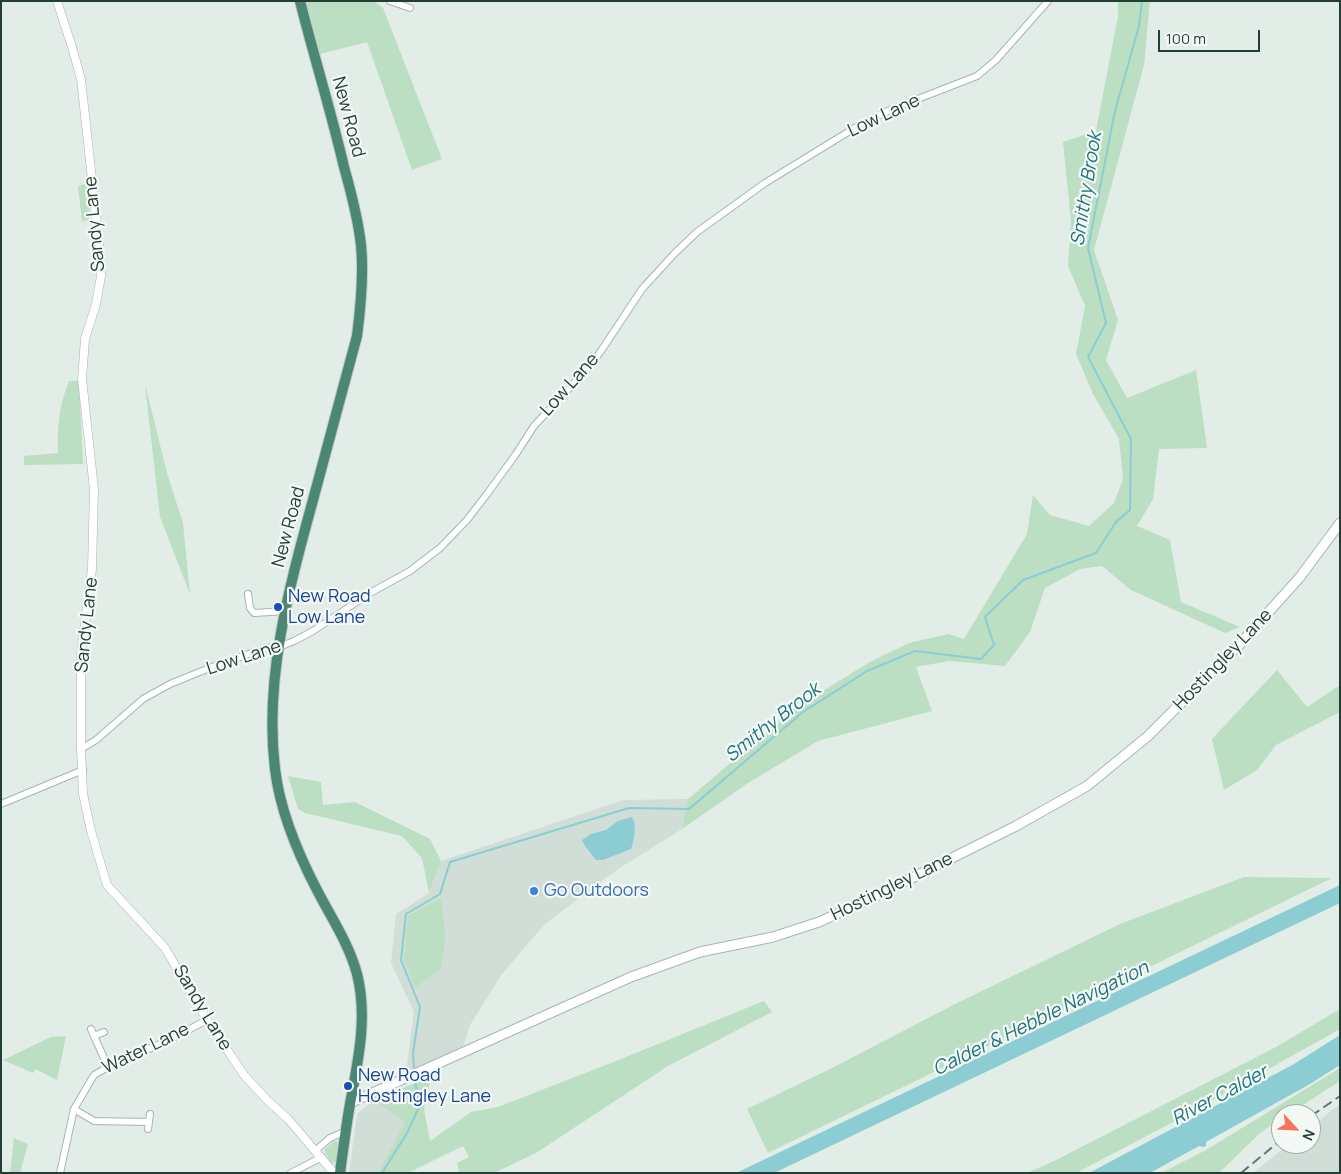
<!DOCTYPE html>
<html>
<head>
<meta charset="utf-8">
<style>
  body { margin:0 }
  #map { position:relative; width:1341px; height:1174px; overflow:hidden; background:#e3ede8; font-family:Manrope,sans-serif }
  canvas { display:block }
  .frame { position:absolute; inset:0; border:2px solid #233f35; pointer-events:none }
  .north { position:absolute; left:1271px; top:1104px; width:50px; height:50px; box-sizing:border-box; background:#f4f9f6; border:1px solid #a0afa9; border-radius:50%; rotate:115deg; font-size:14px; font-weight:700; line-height:20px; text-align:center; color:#233f35 }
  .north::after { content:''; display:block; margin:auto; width:18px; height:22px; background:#f2755c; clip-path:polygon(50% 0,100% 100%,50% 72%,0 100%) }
  .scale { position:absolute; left:1158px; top:30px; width:102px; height:22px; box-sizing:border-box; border:2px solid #233f35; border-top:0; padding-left:6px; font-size:15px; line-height:18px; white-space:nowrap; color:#233f35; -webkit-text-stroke:4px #f4f9f6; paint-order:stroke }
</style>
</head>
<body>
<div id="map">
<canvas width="1341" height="1174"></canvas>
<div class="frame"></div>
<div class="north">N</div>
<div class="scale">100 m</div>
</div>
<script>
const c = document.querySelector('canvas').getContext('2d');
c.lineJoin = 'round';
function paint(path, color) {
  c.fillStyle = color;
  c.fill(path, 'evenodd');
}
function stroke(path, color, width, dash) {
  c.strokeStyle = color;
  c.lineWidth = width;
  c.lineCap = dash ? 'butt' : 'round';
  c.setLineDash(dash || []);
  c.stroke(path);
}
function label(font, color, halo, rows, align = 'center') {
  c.font = font + ' Manrope,sans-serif';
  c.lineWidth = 4.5;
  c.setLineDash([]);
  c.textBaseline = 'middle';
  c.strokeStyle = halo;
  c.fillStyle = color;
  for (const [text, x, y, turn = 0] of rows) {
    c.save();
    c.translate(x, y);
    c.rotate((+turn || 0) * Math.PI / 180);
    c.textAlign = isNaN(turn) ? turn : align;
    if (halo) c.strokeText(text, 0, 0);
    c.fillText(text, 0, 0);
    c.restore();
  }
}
paint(new Path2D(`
  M 688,799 L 682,829 L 618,869 L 545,924 L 502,974 L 470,1025 L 463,1047 L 406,1072 L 414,1012 L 391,963 L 396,914 L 429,893 L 441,861 L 623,800 Z
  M 373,1100 L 405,1122 L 378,1173 L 349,1173 L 357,1114 Z
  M 1340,1104 L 1340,1173 L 1253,1173 L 1289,1144 L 1311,1144 L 1311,1127 Z`), '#d1ddd7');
paint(new Path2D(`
  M 306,1 L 374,1 L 383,8 L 442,159 L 412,170 L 367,42 L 320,54 Z
  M 1118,1 L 1150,1 L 1144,65 L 1094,250 L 1118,320 L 1106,360 L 1127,398 L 1196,370 L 1207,448 L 1159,449 L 1153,499 L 1137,526 L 1170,540 L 1181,602 L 1240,627 L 1225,633 L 1131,590 L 1102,566 L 1080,569 L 1045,588 L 1030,632 L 1005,666 L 949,661 L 916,667 L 932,711 L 818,741 L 748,783 L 682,829 L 688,799 L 798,706 L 870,662 L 909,643 L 948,634 L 964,639 L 1027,534 L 1033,495 L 1050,515 L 1089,526 L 1114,503 L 1123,479 L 1119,439 L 1093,394 L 1076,354 L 1085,306 L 1068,266 L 1071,221 L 1063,142 L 1096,131 L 1118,16 Z
  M 88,183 L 90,220 L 82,221 L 78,186 Z
  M 69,381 L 79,381 L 83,464 L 24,465 L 24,456 L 58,453 C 57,427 59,405 69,381 Z
  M 145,384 L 167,473 L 183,523 L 190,594 L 160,517 Z
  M 1277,670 L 1307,707 L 1340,685 L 1340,712 L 1276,745 L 1257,770 L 1224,790 L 1212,739 Z
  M 288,776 L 321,782 L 323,805 L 355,802 L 430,839 L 441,861 L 429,893 L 422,858 L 402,836 L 305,813 L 298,809 Z
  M 1244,877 L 1332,878 L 768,1153 L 747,1109 L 834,1067 L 955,1004 L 1120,924 Z
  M 441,898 L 445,937 L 441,969 L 415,988 L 404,960 L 408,916 Z
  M 764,1001 L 772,1012 L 668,1066 L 536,1153 L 494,1173 L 459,1173 L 457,1163 L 469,1157 L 463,1146 L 408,1173 L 378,1173 L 405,1122 L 373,1100 L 431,1077 L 424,1109 L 430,1141 L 471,1112 L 498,1107 L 616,1061 Z
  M 1340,1009 L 1340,1029 L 1181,1118 L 1076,1173 L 1027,1173 L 1056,1160 L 1276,1047 Z
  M 66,1036 L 57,1080 L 35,1069 L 33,1073 L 3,1060 L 51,1037 Z
  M 1340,1068 L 1340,1081 L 1289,1114 L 1281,1114 L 1281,1119 L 1260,1133 L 1219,1173 L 1161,1173 L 1206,1150 Z
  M 14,1138 L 28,1144 L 20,1173 L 10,1173 Z
  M 334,1141 L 339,1142 L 339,1144 L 336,1162 L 331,1163 L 324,1150 Z`), '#bcdec3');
paint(new Path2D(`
  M 632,817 C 637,827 634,839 631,849 L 603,860 L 596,860 L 585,846 L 582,840 L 591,834 L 606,830 L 618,821 Z
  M 1340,885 L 1340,903 L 774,1173 L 736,1173 Z
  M 1340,1035 L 1340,1065 L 1310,1084 L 1206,1142 L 1206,1146 L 1203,1147 L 1199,1146 L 1150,1173 L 1089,1173 L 1294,1064 Z`), '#8bcdd2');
stroke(new Path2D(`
  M 414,1070 L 413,1053 L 420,1007 L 401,960 L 406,914 L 440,894 L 450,862 L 629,808 L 689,809 L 803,712 L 867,671 L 915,651 L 981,659 L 994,645 L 985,617 L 1023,580 L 1096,553 L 1116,522 L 1130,510 L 1131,439 L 1088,357 L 1106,323 L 1088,248 L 1115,111 L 1139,26 L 1142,1
  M 382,1173 L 407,1133 L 420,1105 L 415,1082`), '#8bcdd2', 2);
const minor = new Path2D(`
  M 390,1 L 410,8
  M 248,594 L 250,608 L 254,613 L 286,611
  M 81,749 L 96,740 L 143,699 L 170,684 L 217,665 L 266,648 L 279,647 L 294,641 L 313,631 L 370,593 L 410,571 L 440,548 L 467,520 L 487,494 L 516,454 L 534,426 L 589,367 L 601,351 L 642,289 L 675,253 L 697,232 L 765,183 L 853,129 L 892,109 L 977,76 L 996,60 L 1048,1
  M 1,804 L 83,770
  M 91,1029 L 94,1036
  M 104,1032 L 94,1036 L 108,1067
  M 74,1109 L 94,1121 L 149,1122
  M 148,1129 L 150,1114
  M 316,1150 L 330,1138 L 346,1131
  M 60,1173 L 74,1109 L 94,1075 L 108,1067 L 169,1040 L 207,1020
  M 291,1173 L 322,1157`);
const tertiary = new Path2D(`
  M 57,1 L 72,47 L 81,79 L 99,243 L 101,276 L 96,304 L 85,339 L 82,379 L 94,489 L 92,569 L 81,653 L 81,749 L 83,794 L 91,831 L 107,885 L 165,948 L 207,1020 L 244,1075 L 267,1100 L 289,1120 L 334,1173`);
const secondary = new Path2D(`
  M 350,1103 L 631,977 L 700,952 L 773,937 L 819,922 L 872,898 L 1016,826 L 1087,786 L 1148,736 L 1240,644 L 1300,577 L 1340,523`);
const trunk = new Path2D(`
  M 300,1 C 314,57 331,111 344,167 C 351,192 358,218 361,245 C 364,275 361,305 357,336 C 343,390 328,445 313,500 C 289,588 264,678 275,769 C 280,812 298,854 318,892 C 332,919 349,944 357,974 C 368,1017 358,1061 350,1104 C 346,1127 343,1150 340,1173`);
stroke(minor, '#a6b5af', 8);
stroke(tertiary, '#a6b5af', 9);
stroke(secondary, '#a1b9af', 11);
stroke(trunk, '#c1c9c6', 12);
stroke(minor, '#fff', 6);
stroke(tertiary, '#fff', 8);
stroke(secondary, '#fff', 9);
stroke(trunk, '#4b8774', 10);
stroke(new Path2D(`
  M 1311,1116 L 1340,1096
  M 1241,1173 L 1281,1140`), '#5d7a70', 2, [10, 5]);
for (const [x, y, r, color] of [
  [278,607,5,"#1a4fb4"],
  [534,891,5,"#3f7fe0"],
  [348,1086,5,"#1a4fb4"]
]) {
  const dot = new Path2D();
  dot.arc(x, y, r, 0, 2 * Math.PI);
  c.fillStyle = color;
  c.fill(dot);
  stroke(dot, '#f4f9f6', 2);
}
label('18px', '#233f35', '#f4f9f6', [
  ["Low Lane",884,116,-25],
  ["New Road",348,117,75],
  ["Sandy Lane",95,224,-95],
  ["Low Lane",570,385,-48],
  ["New Road",289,527,-75],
  ["Sandy Lane",87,625,-84],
  ["Low Lane",244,658,-18],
  ["Hostingley Lane",1223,660,-46],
  ["Hostingley Lane",892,887,-26],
  ["Sandy Lane",202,1008,59],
  ["Water Lane",146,1049,-26]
]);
label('18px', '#164399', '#f4f9f6', [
  ["New Road",288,597],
  ["Low Lane",288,618],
  ["New Road",358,1076],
  ["Hostingley Lane",358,1097]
], 'left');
label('18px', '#366cbe', '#f4f9f6', [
  ["Go Outdoors",544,891]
], 'left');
label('italic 19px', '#1c737b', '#f4f9f6', [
  ["Smithy Brook",1087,189,-81],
  ["Smithy Brook",773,723,-38],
  ["Calder & Hebble Navigation",1041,1019,-26],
  ["River Calder",1220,1096,-28]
]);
</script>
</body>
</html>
